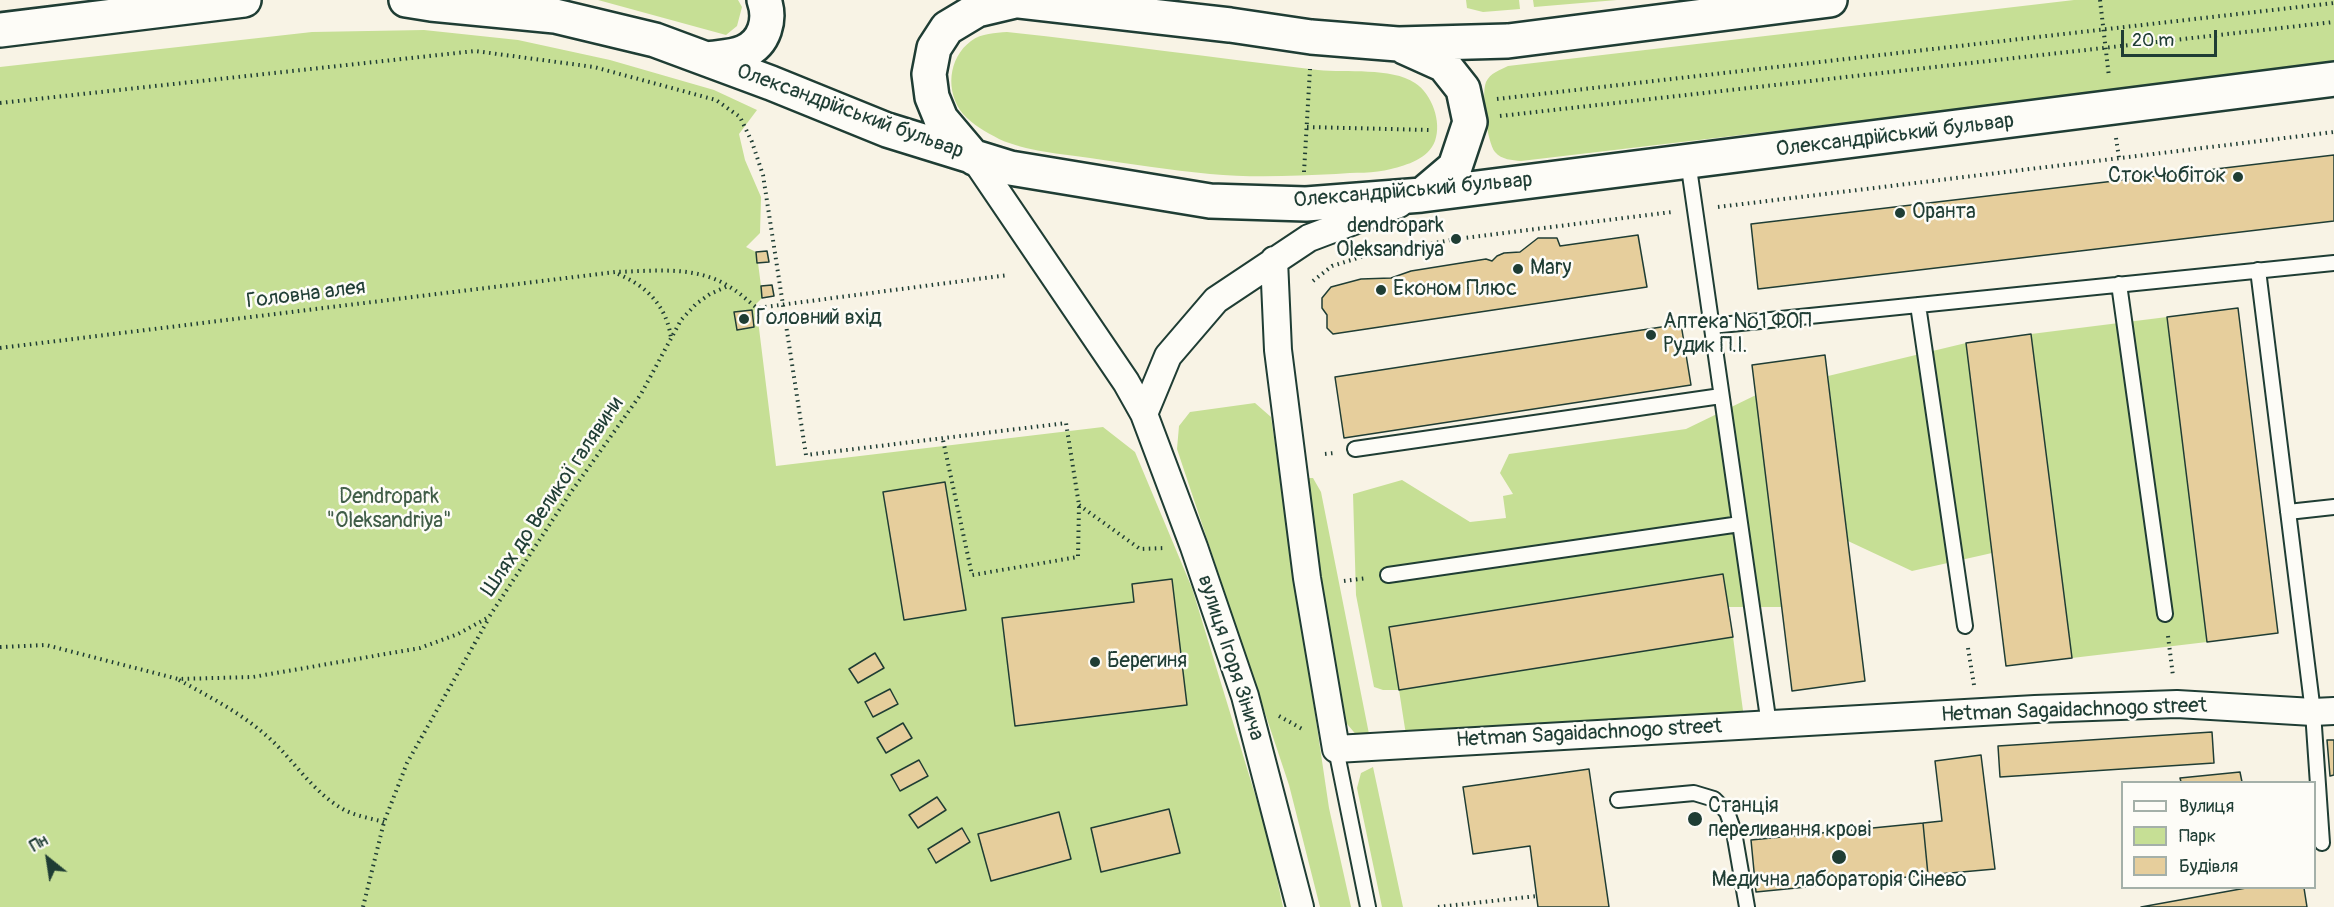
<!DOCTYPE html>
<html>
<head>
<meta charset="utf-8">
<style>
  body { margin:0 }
  #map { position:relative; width:2334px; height:907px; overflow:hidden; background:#f8f3e5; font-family:Pangolin,sans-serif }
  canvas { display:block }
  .legend { position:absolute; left:2121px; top:781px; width:195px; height:108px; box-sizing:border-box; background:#fdfcf7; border:2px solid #a4b0a9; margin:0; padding:8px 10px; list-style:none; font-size:18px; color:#1f3d34 }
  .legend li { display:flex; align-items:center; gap:12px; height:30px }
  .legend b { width:30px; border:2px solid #a4b0a9 }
  .north { position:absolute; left:18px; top:829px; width:60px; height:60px; -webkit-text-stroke:4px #fdfcf7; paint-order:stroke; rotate:330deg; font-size:16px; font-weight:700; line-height:24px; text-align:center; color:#1f3d34 }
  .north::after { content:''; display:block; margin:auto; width:21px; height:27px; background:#1f3d34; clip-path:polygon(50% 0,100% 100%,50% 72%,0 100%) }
  .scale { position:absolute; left:2121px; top:30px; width:96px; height:27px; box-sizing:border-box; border:3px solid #1f3d34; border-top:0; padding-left:8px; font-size:18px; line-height:21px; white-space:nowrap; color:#1f3d34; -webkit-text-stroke:4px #fdfcf7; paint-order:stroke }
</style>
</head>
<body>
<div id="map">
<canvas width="2334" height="907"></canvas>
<ul class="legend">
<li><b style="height:8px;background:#fdfcf7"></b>Вулиця</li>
<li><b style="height:16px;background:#c6df95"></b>Парк</li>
<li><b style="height:16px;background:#e6ce9c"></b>Будівля</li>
</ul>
<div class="north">Пн</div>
<div class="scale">20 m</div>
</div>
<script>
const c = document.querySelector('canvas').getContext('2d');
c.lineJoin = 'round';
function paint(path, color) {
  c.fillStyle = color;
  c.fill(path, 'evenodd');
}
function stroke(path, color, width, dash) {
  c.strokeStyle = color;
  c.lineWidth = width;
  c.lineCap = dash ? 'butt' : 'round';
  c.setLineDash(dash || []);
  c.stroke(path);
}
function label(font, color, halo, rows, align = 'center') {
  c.font = font + ' Pangolin,sans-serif';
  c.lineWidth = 5;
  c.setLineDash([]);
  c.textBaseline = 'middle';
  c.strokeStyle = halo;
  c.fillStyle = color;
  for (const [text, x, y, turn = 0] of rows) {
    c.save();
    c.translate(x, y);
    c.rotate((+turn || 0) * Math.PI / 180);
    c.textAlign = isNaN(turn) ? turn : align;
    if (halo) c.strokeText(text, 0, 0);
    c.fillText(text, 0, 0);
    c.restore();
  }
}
paint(new Path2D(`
  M 598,0 L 738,0 L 742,7 L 737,26 L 726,35 Z
  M 1466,0 L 1519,0 L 1520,9 L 1483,12 L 1467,8 Z
  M 1533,0 L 1617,0 L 1534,7 Z
  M 2074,0 L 2334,0 L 2334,65 L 1521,161 C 1512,160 1502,160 1495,152 C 1487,142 1481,94 1486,82 C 1490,73 1500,70 1508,66 Z
  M 424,30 L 518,40 L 610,60 L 714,90 L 757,110 L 739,134 L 745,160 L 761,197 L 760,233 L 746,247 L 756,252 L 767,251 L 769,262 L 758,263 L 761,286 L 772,285 L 774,296 L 762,298 L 756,304 L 776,466 L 1103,427 L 1135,452 L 1192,588 L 1268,837 L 1283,907 L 0,907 L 0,67 L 312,32 Z
  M 1007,32 C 1111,43 1214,58 1318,70 C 1346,73 1391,67 1415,83 C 1432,94 1442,122 1435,141 C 1428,159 1407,165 1391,169 C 1374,174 1354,172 1336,174 C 1295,176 1251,178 1210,174 C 1170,170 1130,164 1090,158 C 1062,154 1025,151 999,139 C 986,132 973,125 963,114 C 945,92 948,58 971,41 C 982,33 995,33 1007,32 Z
  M 2167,317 L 2207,642 L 2072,658 L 2031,334 Z
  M 1966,343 L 1992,553 L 1912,571 L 1848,541 L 1828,376 Z
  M 1756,395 L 1782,607 L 1728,607 L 1389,628 L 1399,690 L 1733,637 L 1744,718 L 1406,735 L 1399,690 L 1383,690 L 1374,687 L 1356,595 L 1353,494 L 1402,480 L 1470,522 L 1506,518 L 1503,496 L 1513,494 L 1500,473 L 1509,454 L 1686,429 Z
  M 1255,403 L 1271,417 L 1329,808 L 1351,907 L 1320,907 L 1289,785 L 1177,449 L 1179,426 L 1190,412 Z
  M 1305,478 L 1313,478 L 1321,492 L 1370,739 L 1359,738 L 1341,717 L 1311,536 Z
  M 1373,767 L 1403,907 L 1382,907 L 1357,788 L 1361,773 Z`), '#c6df95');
const building = new Path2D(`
  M 2334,155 L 2334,221 L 1758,289 L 1751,224 Z
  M 1638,235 L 1647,287 L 1333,334 L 1327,328 L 1327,315 L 1322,308 L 1322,298 L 1331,287 L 1361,279 L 1391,278 L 1411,271 L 1486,259 L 1492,261 L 1497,256 L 1504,253 L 1520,252 L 1538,238 L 1557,238 L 1560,246 Z
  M 767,251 L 769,262 L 757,263 L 756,252 Z
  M 772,285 L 774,296 L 762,298 L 761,286 Z
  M 2238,308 L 2278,633 L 2207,642 L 2167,317 Z
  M 752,310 L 754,327 L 737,330 L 734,312 Z
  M 1681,324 L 1691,385 L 1344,438 L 1335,377 Z
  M 2031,334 L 2072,658 L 2006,666 L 1966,343 Z
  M 1825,355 L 1865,681 L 1792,691 L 1752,365 Z
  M 945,482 L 966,610 L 904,620 L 883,492 Z
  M 1723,574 L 1733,637 L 1399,690 L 1389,627 Z
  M 1172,579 L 1187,705 L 1015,726 L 1002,618 L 1134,602 L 1132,584 Z
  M 875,653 L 884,668 L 858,683 L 849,669 Z
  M 890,689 L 898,704 L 873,717 L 865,702 Z
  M 903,723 L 912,738 L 886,753 L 877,738 Z
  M 2212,732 L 2214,763 L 2000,777 L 1998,746 Z
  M 2327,740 L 2334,740 L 2334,775 L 2330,776 Z
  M 1981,755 L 1995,869 L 1928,875 L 1923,823 L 1942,821 L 1935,761 Z
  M 919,760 L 928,776 L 900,791 L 891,775 Z
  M 1589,769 L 1609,907 L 1538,907 L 1530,846 L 1473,854 L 1463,787 Z
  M 2240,772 L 2242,782 L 2181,782 L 2180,778 Z
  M 937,797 L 946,810 L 918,828 L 909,815 Z
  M 1169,809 L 1180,853 L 1101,872 L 1091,828 Z
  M 1059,812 L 1071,859 L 991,881 L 978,834 Z
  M 1923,823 L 1928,875 L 1756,892 L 1751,840 Z
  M 962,828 L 970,842 L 936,863 L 928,849 Z
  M 2246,888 L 2304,888 L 2307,907 L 2141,907 Z`);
paint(building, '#e6ce9c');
stroke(building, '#1f3d34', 1.5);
const lane = new Path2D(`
  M 1688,161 L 1769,725
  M 2258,270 L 2313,712 L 2322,843
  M 2119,284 L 2165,614
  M 1918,305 L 1965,626
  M 1711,326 L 2334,263
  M 1355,449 L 1721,396
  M 2288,512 L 2334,507
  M 1388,575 L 1740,524
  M 1336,749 L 1368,907
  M 1618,800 L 1694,793 L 1714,799 L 1727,812 L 1734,832 L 1747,907`);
const street = new Path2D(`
  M 974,158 L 1126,382 L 1144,414 L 1194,547 L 1245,696 L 1300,907
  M 1274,260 L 1278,350 L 1307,578 L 1336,749 L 2035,709 L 2177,704 L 2313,712 L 2334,711
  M 1144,414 L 1168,356 L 1216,300 L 1309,238 L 1399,204`);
const secondary = new Path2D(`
  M 406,0 L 431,4 L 555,16 L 655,40 L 771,83 L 887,130 L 1010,168 L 1210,201 L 1306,204 L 1422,195 L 2334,79
  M 1011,0 L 1230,25 L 1311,37 L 1398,44 L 1508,41 L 1830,0
  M 0,30 L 244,0
  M 1404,47 L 1444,65 L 1463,89 L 1470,122 L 1455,167 L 1422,195
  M 707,59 C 719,57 733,57 744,52 C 765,43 771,19 764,0
  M 974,158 L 941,119 L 932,97 L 929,74 L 934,48 L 947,28 L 977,10 L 1015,1`);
stroke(lane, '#1f3d34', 18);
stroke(street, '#1f3d34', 30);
stroke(secondary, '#1f3d34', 38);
stroke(new Path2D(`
  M 2100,0 L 2109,77
  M 1497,99 L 2334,3
  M 0,103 L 475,51 L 594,67 L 716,100 L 740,117 L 752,142 L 763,175 L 806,455 L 1066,423 L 1079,505 L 1078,557 L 972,575 L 943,440
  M 1500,116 L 2334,22
  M 1307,127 L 1429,130
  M 2116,138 L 2119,158
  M 1304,172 L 1310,69
  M 1718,207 L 2334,132
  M 618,274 C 647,286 667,307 671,338
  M 1313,281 L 1332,266 L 1361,257 L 1456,239 L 1672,212
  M 0,348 L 615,272 C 654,271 696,265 730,287 C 740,293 748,301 757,308 L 1008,275
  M 1325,454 L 1334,453
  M 1079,505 L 1140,549 L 1164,548
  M 1344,581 L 1367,578
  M 2168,636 L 2173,676
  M 0,647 L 46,645 L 178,679 L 253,677 L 420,648 L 458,634 L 489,617 L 569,495 L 641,394 L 681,320 L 696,304 L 710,294 L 728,286
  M 1968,648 L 1974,685
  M 179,680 C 210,697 241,713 268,737 C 293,759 311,790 341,808 C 354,816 370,818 384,822
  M 1279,716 L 1304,730
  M 363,907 L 384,822 L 407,763 L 489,618
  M 1438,907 L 1537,896`), '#1f3d34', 4, [1.5, 4.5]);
stroke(lane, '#fdfcf7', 14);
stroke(street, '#fdfcf7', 26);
stroke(secondary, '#fdfcf7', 33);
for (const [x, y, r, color] of [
  [2238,177,6,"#1f3d34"],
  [1900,213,6,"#1f3d34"],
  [1456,239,6,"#1f3d34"],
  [1518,269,6,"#1f3d34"],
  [1381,290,6,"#1f3d34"],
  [744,319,6,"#1f3d34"],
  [1651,335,6,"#1f3d34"],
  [1095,662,6,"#1f3d34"],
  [1695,819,8,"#1f3d34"],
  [1839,857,8,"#1f3d34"]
]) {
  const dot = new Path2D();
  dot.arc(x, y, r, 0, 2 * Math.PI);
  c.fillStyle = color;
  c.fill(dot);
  stroke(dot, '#fdfcf7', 2);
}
label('21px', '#1f3d34', '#fdfcf7', [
  ["Олександрійський бульвар",850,112,20],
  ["Олександрійський бульвар",1895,136,-7],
  ["Олександрійський бульвар",1413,191,-5],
  ["Головна алея",306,295,-7],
  ["Шлях до Великої галявини",553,497,-56],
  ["вулиця Ігоря Зінича",1230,658,72],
  ["Hetman Sagaidachnogo street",2074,711,-2],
  ["Hetman Sagaidachnogo street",1589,734,-3]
]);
label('21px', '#1f3d34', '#fdfcf7', [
  ["СтокЧобіток",2226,177,"right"],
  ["Оранта",1912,213],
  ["dendropark",1444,227,"right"],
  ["Oleksandriya",1444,251,"right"],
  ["Mary",1530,269],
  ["Економ Плюс",1393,290],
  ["Головний вхід",756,319],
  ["Аптека №1 ФОП",1663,323],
  ["Рудик П.І.",1663,347],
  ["Берегиня",1107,662],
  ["Станція",1708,807],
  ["переливання крові",1708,831],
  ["Медична лабораторія Сінево",1839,881,"center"]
], 'left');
label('21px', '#405d47', '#fdfcf7', [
  ["Dendropark",389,498],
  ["\"Oleksandriya\"",389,522]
]);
</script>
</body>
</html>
